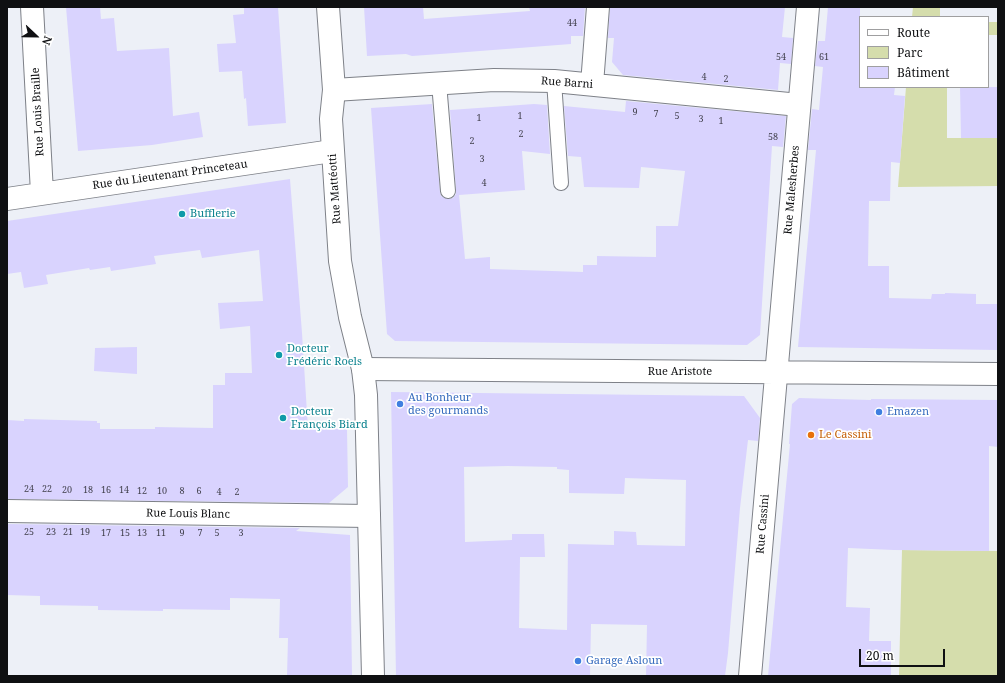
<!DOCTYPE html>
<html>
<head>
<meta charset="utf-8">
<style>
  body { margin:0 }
  #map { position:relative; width:1005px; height:683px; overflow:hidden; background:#edf0f7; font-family:"Noto Serif",serif }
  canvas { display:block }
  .frame { position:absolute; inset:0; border:8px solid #0f1012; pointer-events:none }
  .legend { position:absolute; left:859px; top:16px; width:130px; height:72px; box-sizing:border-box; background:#fff; border:1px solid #9f9fa0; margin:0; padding:5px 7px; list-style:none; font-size:12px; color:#0f1012 }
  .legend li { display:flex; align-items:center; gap:8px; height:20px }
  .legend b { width:20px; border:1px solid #9f9fa0 }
  .north { position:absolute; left:16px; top:16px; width:40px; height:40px; -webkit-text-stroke:3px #fff; paint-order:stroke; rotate:112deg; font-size:11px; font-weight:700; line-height:16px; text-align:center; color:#0f1012 }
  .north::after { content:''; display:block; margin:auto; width:14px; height:18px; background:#0f1012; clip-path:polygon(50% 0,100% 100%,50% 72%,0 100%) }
  .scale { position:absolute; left:859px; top:649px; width:86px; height:18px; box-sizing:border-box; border:2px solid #0f1012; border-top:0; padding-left:5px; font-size:12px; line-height:14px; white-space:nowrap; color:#0f1012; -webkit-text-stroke:3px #fff; paint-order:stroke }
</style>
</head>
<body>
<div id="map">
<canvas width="1005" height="683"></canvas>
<div class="frame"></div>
<ul class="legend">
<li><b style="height:5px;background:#fff"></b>Route</li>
<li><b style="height:11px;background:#d5ddac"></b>Parc</li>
<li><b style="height:11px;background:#d9d3fe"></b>Bâtiment</li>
</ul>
<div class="north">N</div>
<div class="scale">20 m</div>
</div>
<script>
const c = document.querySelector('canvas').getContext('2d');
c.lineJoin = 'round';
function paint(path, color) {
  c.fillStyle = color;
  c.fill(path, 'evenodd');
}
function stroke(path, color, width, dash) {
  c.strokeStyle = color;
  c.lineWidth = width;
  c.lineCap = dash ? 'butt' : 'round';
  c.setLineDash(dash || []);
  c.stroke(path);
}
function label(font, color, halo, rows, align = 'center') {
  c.font = font + ' "Noto Serif",serif';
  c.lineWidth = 3.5;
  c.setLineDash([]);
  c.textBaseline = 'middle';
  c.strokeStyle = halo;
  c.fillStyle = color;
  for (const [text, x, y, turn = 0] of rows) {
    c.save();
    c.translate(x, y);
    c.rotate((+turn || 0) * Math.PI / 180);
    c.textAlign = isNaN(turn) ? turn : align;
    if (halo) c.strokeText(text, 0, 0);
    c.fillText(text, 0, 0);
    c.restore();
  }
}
paint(new Path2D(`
  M 913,7 L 940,7 L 940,17 L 912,17 Z
  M 988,22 L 998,22 L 998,35 L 988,35 Z
  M 906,87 L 947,87 L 947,138 L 998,138 L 998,186 L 898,187 Z
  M 902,550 L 998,551 L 998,676 L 899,676 Z`), '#d5ddac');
paint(new Path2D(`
  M 66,7 L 100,7 L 101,19 L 114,18 L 117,51 L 169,48 L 173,116 L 199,112 L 203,137 L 152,145 L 78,151 Z
  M 244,7 L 278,7 L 286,123 L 248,126 L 246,98 L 244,99 L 242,71 L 219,72 L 217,44 L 236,43 L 233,15 L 244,14 Z
  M 364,7 L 423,7 L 424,19 L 530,11 L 529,7 L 585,7 L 583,36 L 571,36 L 571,44 L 454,53 L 412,56 L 406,54 L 367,56 Z
  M 610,7 L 785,7 L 782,37 L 793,38 L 791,64 L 780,63 L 778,90 L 623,75 L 612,62 L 614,38 L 608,38 Z
  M 828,7 L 860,7 L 860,87 L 895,87 L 894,95 L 905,96 L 900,163 L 891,162 L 890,201 L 869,201 L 868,266 L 889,266 L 889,298 L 931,299 L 932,294 L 945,294 L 945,293 L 976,294 L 976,304 L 998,304 L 998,350 L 798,347 L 816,150 L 808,150 L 812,109 L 819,110 L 823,67 L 815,66 L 818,41 L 825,41 Z
  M 960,87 L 998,87 L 998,138 L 961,138 Z
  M 626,101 L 786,116 L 783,147 L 772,146 L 760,335 L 747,345 L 395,341 L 387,334 L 371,108 L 432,104 L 440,192 L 441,196 L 448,199 L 453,198 L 456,194 L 456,190 L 450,110 L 534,104 L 547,105 L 550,154 L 522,151 L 525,190 L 459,195 L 465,259 L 490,257 L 490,269 L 583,272 L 583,265 L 597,265 L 597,256 L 656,257 L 656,226 L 678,226 L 685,171 L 641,167 L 639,188 L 584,187 L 581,157 L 568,156 L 564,106 L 625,112 Z
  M 290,179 L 302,333 L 308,429 L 347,429 L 348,487 L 329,503 L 7,499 L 7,420 L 24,421 L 24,419 L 97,421 L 97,423 L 100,423 L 100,429 L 155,429 L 155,427 L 213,428 L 213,385 L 225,385 L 225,373 L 252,373 L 250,326 L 220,329 L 218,303 L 263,301 L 259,250 L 202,258 L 200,250 L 154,256 L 156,264 L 111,271 L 110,267 L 90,270 L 89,268 L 46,275 L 48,284 L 24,288 L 21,272 L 7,274 L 7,221 Z
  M 137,347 L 137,374 L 94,371 L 95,348 Z
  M 391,392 L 744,396 L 760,418 L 758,441 L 748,440 L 740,508 L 728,653 L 725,676 L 646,676 L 647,625 L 591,624 L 590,676 L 396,676 ZM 508,466 L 557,467 L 557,469 L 569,470 L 569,493 L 624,494 L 625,478 L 686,480 L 685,546 L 637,545 L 636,532 L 614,531 L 614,545 L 568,544 L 567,630 L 519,628 L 520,557 L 545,557 L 544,534 L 512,534 L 512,540 L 465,542 L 464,467 Z
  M 799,398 L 871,400 L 871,399 L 998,400 L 998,447 L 989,446 L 989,551 L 894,550 L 848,548 L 846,607 L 870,608 L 869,641 L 891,641 L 891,676 L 768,676 L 790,444 L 789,444 L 792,404 Z
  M 7,524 L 300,528 L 296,531 L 350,535 L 352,676 L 287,676 L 288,638 L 279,638 L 280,599 L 230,598 L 230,610 L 163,609 L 163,611 L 98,610 L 98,606 L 40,605 L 40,596 L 7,595 Z`), '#d9d3fe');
const service = new Path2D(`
  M 554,81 L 561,183
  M 439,83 L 448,191`);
const minor = new Path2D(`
  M 32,7 L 42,193
  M 592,84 L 598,7
  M 334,90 L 494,80 L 554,81 L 799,105
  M 7,199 L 332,151
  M 363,369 L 998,374
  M 7,511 L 369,516
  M 750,676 L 808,7`);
const tertiary = new Path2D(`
  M 328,7 L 334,90 L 331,119 L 340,261 L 350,317 L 363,369 L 366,395 L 373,676`);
stroke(service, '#7e8188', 16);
stroke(minor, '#7e8188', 24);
stroke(tertiary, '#7e8188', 24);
stroke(service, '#fff', 14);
stroke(minor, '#fff', 22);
stroke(tertiary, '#fff', 22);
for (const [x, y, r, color] of [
  [182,214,4,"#0f9aa8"],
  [279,355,4,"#0f9aa8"],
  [400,404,4,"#3f7fe0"],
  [879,412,4,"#3f7fe0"],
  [283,418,4,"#0f9aa8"],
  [811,435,4,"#e8710a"],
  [578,661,4,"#3f7fe0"]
]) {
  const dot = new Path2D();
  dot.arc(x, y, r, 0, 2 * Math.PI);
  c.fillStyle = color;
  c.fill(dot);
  stroke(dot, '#fff', 1.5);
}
label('9px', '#42414d', null, [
  ["44",572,23],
  ["54",781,57],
  ["61",824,57],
  ["4",704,77],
  ["2",726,79],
  ["9",635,112],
  ["7",656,114],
  ["1",520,116],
  ["5",677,116],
  ["1",479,118],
  ["3",701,119],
  ["1",721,121],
  ["2",521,134],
  ["58",773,137],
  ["2",472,141],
  ["3",482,159],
  ["4",484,183],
  ["24",29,489],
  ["22",47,489],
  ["20",67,490],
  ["18",88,490],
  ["16",106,490],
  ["14",124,490],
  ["12",142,491],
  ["10",162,491],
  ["8",182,491],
  ["6",199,491],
  ["4",219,492],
  ["2",237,492],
  ["25",29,532],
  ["23",51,532],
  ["21",68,532],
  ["19",85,532],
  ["17",106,533],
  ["15",125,533],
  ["13",142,533],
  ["11",161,533],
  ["9",182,533],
  ["7",200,533],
  ["5",217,533],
  ["3",241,533]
]);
label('11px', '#0f1012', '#fff', [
  ["Rue Barni",567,83,4],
  ["Rue Louis Braille",38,112,-93],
  ["Rue du Lieutenant Princeteau",170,175,-8],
  ["Rue Mattéotti",335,189,-94],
  ["Rue Malesherbes",792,190,-85],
  ["Rue Aristote",680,372],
  ["Rue Louis Blanc",188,514,1],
  ["Rue Cassini",763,524,-85]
]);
label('11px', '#0d838f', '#fff', [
  ["Bufflerie",190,214],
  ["Docteur",287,349],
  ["Frédéric Roels",287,362],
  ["Docteur",291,412],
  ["François Biard",291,425]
], 'left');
label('11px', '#366cbe', '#fff', [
  ["Au Bonheur",408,398],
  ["des gourmands",408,411],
  ["Emazen",887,412],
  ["Garage Asloun",586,661]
], 'left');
label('11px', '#c56008', '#fff', [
  ["Le Cassini",819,435]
], 'left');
</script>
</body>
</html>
